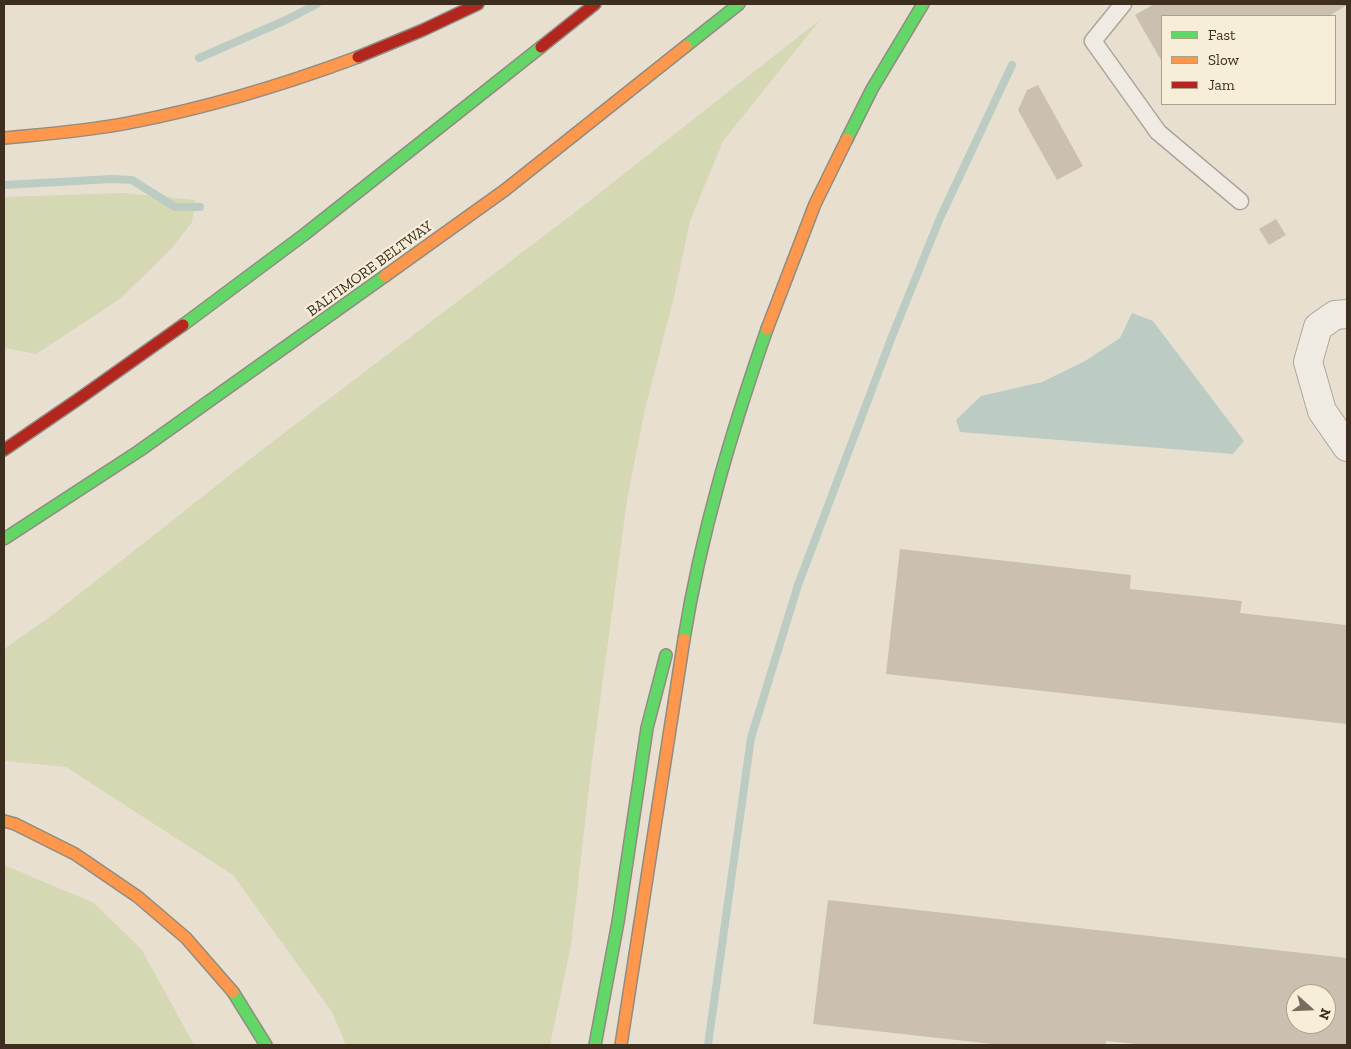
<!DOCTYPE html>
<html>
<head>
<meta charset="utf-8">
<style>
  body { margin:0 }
  #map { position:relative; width:1351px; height:1049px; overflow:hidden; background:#e7e0d1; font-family:"Zilla Slab",serif }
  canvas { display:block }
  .frame { position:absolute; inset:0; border:5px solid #3d2e20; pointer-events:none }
  .legend { position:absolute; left:1161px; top:15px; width:175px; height:90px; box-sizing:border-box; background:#f7eed8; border:1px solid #ada18e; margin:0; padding:6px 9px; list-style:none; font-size:15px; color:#3d2e20 }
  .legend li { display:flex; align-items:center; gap:10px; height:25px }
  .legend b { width:25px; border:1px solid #ada18e }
  .north { position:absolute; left:1286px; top:984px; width:50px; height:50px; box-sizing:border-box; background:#f7eed8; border:1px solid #ada18e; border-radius:50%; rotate:110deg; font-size:14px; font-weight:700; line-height:20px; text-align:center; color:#3d2e20 }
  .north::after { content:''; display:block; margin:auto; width:18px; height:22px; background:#786c5e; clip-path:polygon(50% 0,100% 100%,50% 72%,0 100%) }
</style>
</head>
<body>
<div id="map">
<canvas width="1351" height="1049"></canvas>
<div class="frame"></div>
<ul class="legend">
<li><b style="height:6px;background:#63d668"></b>Fast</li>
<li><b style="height:6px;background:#ff974d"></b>Slow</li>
<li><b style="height:6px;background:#b3261e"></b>Jam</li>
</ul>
<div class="north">N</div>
</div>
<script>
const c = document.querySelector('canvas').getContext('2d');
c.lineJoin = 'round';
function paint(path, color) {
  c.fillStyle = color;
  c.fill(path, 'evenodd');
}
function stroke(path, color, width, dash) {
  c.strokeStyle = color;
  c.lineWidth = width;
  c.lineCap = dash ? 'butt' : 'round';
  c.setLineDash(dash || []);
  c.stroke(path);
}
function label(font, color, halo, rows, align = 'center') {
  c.font = font + ' "Zilla Slab",serif';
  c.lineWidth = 4.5;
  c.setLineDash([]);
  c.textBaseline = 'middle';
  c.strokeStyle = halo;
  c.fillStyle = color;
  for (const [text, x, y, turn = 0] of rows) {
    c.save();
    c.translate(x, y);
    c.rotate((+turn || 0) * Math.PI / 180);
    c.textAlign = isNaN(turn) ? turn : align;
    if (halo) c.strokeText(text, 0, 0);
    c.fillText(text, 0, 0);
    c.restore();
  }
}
paint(new Path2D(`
  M 821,19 L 723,141 L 690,221 L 674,297 L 645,409 L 627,500 L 592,761 L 571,945 L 550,1045 L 346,1045 L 332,1012 L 233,875 L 66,767 L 4,761 L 4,649 L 55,613 L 263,449 L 578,210 Z
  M 124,193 L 195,200 L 192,222 L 172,248 L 120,299 L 36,354 L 4,348 L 4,197 Z
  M 4,865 L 94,903 L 142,950 L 194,1045 L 4,1045 Z`), '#d6d7b3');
paint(new Path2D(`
  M 1132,313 L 1153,321 L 1244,441 L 1233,454 L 960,432 L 956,420 L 981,396 L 1042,382 L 1085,361 L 1120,338 Z`), '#bcccc2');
stroke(new Path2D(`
  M 199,58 L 286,20 L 317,4
  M 4,185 L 112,179 L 132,180 L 175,207 L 200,207
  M 708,1045 L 751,738 L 798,585 L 891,339 L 940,218 L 1012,65`), '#bcccc2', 8);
paint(new Path2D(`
  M 1154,4 L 1347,4 L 1347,5 L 1329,16 L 1162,16 L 1162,62 L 1135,15 Z
  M 1038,85 L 1083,166 L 1057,180 L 1018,110 L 1027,90 Z
  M 1276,219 L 1286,235 L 1269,245 L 1259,229 Z
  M 900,549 L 1131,575 L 1130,589 L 1242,601 L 1240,613 L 1346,625 L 1347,626 L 1347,724 L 886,674 Z
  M 828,900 L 1347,958 L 1347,1045 L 1145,1045 L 1106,1041 L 1106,1045 L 1001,1045 L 813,1024 ZM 1296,994 L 1326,994 L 1326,1024 L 1296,1024 Z`), '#cbbfb2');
const lane = new Path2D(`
  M 1123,4 L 1093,41 L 1158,132 L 1240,201`);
const street = new Path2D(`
  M 1347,314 L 1335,315 L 1318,327 L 1308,362 L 1322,411 L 1347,447`);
const fast = new Path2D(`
  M 686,46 L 739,4
  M 847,139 L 872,89 L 923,4
  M 183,325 L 305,234 L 541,47
  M 4,539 L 139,451 L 385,276
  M 684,639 C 701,533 732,430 767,329
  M 233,992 L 266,1045
  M 595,1045 L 618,922 L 647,728 L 666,655`);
const slow = new Path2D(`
  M 4,138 C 46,134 87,131 128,123 C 207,108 283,85 358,57
  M 385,276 L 505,190 L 686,46
  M 767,329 L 815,204 L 847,139
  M 4,821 L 15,824 L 75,854 L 138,897 L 186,938 L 233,992
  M 621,1045 L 684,639`);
const jam = new Path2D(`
  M 541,47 L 595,4
  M 358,57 L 423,30 L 478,4
  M 4,450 L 80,398 L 183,325`);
stroke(lane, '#ada599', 19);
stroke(street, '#ada599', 30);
stroke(fast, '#928b80', 14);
stroke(slow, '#928b80', 14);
stroke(jam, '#928b80', 14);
stroke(lane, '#efebe3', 16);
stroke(street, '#efebe3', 28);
stroke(fast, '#63d668', 11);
stroke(slow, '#ff974d', 11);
stroke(jam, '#b3261e', 11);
label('15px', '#3d2e20', '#f7eed8', [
  ["BALTIMORE BELTWAY",370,269,-36]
]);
</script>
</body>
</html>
